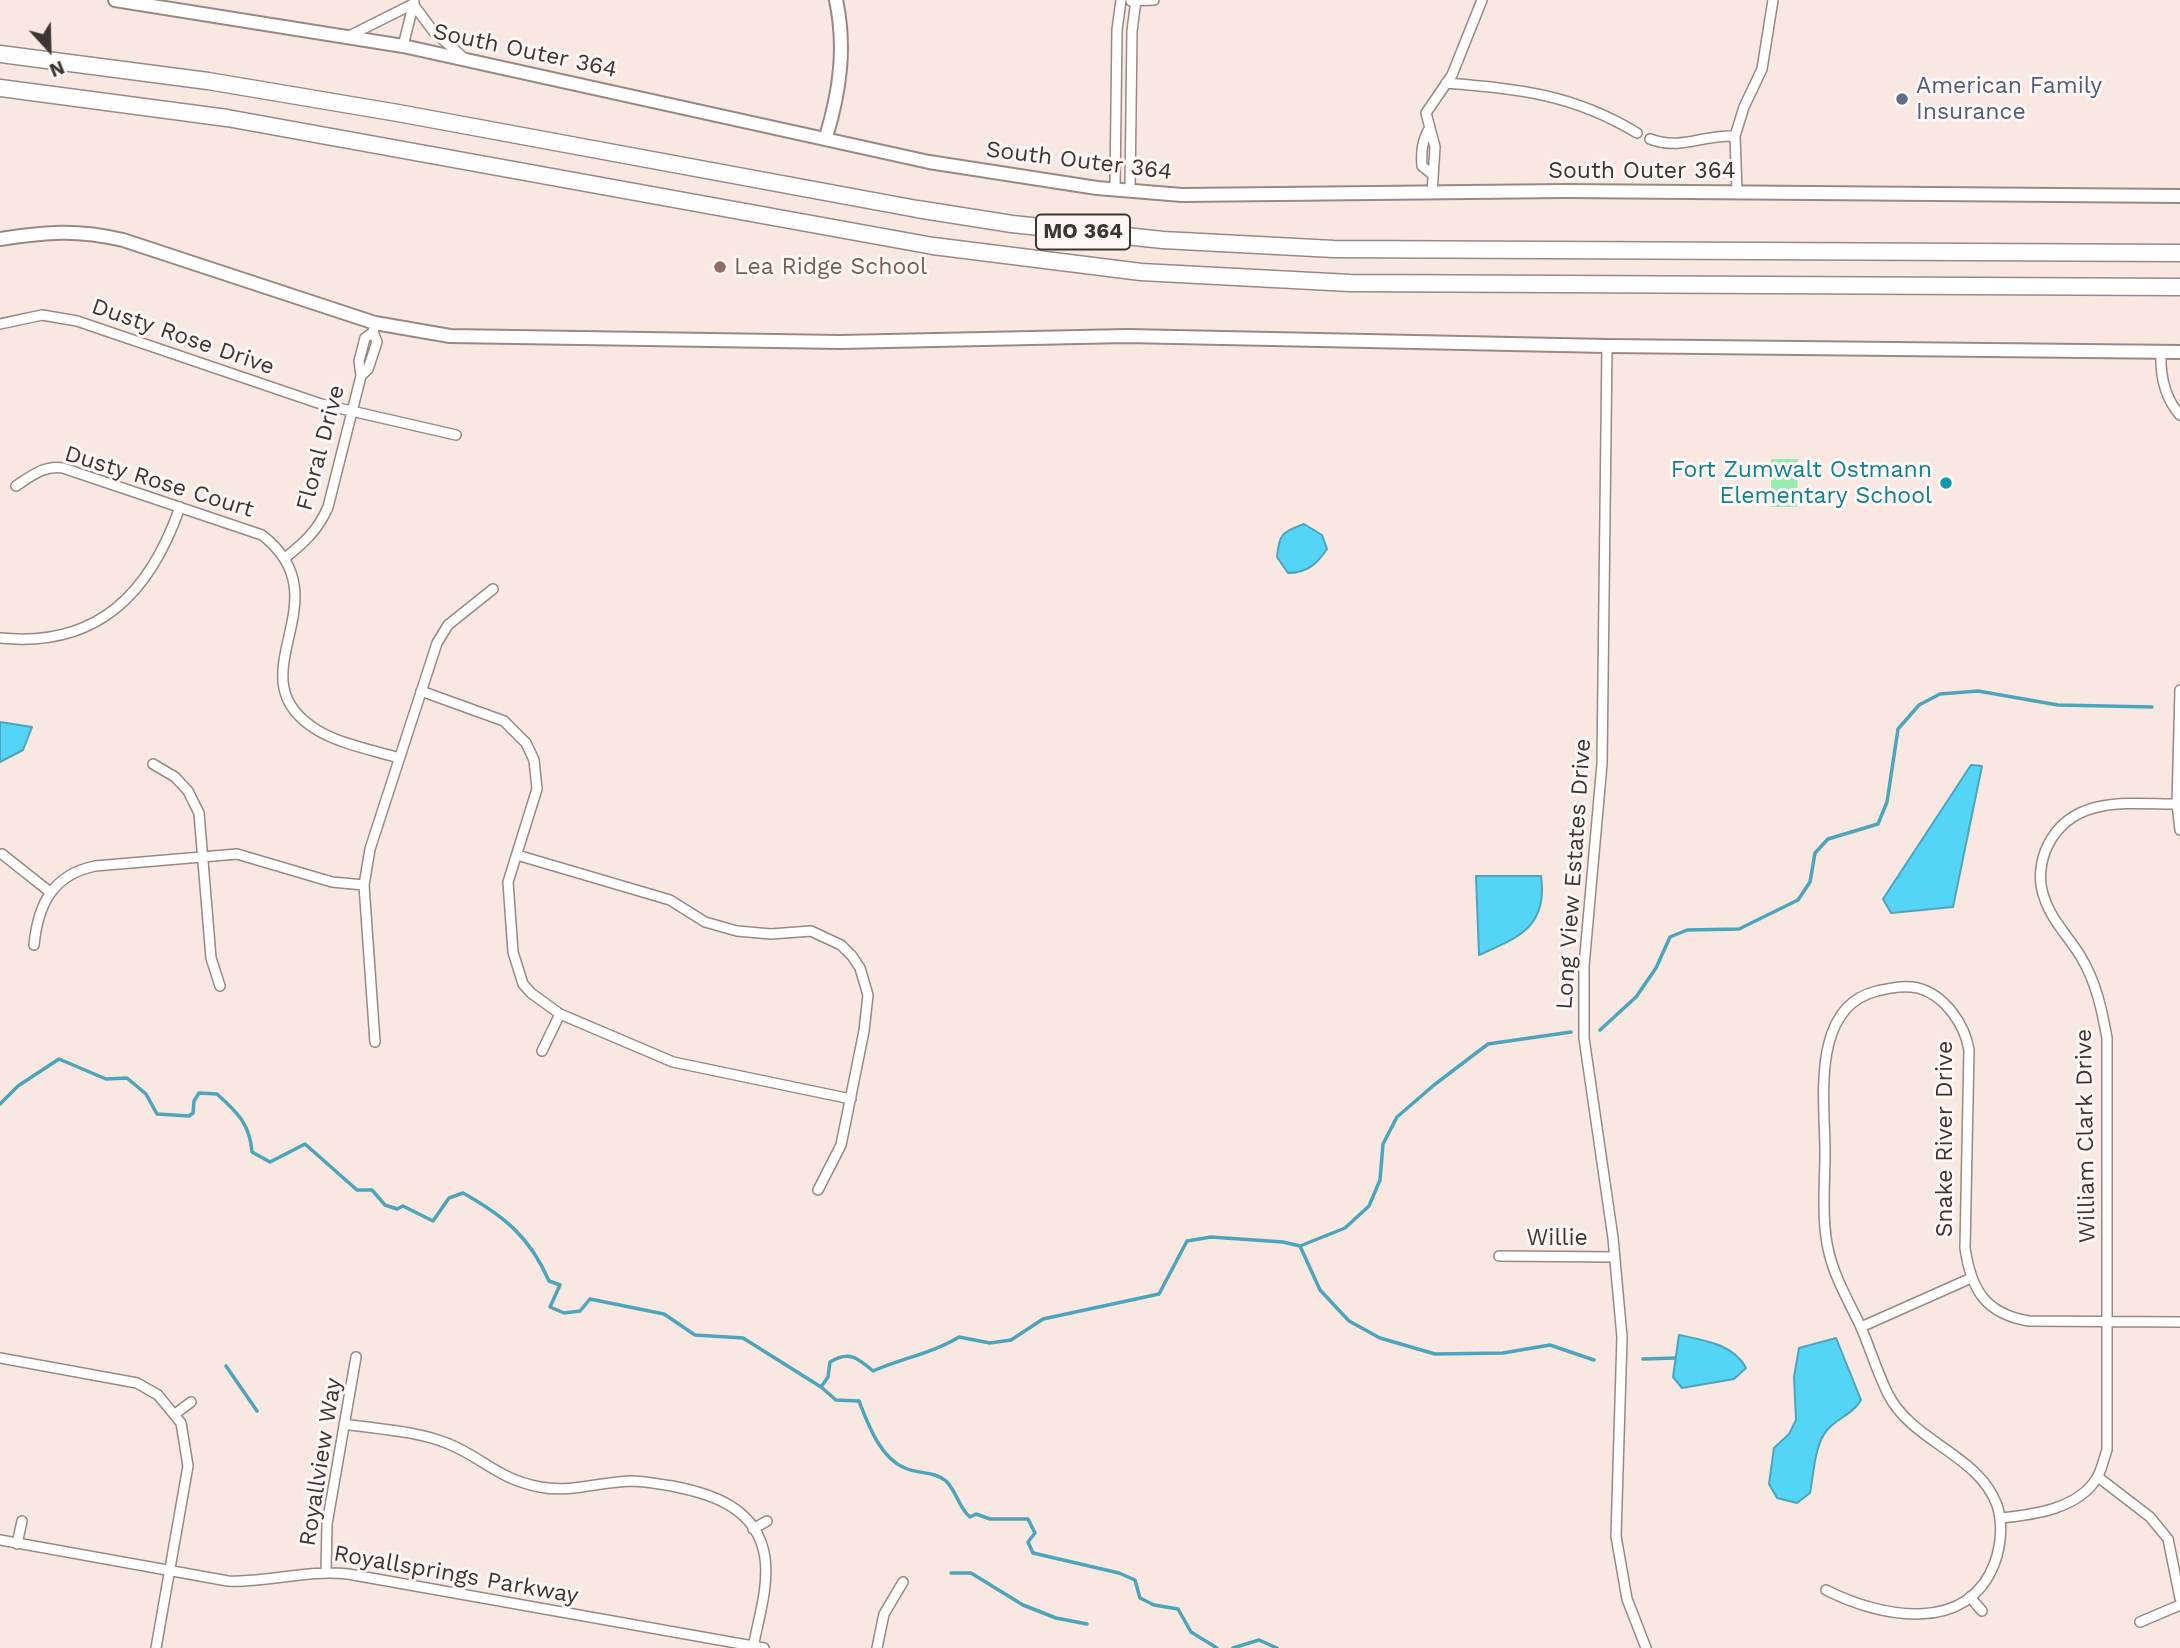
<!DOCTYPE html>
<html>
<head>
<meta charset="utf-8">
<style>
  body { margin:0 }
  #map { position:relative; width:2180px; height:1648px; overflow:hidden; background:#f9e7e1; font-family:"Work Sans",sans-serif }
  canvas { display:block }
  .north { position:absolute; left:14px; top:14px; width:70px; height:70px; -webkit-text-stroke:5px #fef7f5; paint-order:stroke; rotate:158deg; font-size:19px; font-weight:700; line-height:28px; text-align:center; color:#3c3633 }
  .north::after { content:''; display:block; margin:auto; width:24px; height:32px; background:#3c3633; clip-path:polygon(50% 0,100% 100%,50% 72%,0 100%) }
</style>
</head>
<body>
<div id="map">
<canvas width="2180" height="1648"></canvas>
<div class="north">N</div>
</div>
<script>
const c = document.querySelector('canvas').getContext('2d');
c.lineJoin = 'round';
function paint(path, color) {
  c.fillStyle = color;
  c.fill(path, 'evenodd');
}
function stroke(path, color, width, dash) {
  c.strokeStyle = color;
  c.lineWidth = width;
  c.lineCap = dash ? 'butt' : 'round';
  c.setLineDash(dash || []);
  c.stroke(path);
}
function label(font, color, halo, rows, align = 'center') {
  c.font = font + ' "Work Sans",sans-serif';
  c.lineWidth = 6;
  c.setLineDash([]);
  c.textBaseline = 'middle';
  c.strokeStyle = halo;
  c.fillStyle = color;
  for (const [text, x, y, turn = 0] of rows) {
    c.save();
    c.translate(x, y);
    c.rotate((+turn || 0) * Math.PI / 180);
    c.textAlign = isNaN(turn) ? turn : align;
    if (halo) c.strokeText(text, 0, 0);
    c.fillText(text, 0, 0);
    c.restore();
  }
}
paint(new Path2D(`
  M 1771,459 L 1798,459 L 1797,507 L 1771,507 Z`), '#97ecaf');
const water = new Path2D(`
  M 1304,524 L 1322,535 L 1327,549 C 1317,564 1307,573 1288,573 L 1277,557 C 1279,534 1282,532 1304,524 Z
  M 0,722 L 32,727 L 23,750 L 0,762 Z
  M 1971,765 L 1982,766 L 1953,907 L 1891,913 L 1883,899 Z
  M 1476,876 L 1541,876 C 1548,926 1520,937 1479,955 Z
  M 1679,1335 C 1703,1340 1734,1344 1746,1368 L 1734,1379 L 1682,1388 L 1673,1377 Z
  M 1836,1338 L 1861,1400 C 1853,1414 1838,1418 1828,1429 C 1814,1444 1814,1474 1810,1493 L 1797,1503 L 1777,1498 L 1769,1484 L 1774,1448 L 1789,1434 L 1796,1420 L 1794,1377 L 1799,1348 Z`);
paint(water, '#54d4f6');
stroke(water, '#4da5bc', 2);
stroke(new Path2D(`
  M 1600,1030 L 1636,997 L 1656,968 L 1670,937 L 1687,930 L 1739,929 L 1798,900 L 1810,882 L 1815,853 L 1828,839 L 1878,824 L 1887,802 L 1898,729 L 1919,705 L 1940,694 L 1978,691 L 2058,705 L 2152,707
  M 0,1104 L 18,1086 L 59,1059 L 106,1079 L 127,1078 L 146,1094 L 157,1114 L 189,1116 L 193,1113 L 194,1101 L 199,1093 L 217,1094 C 237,1112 250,1124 252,1152 L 270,1162 L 305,1144 L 357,1190 L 372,1190 L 385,1205 L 397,1209 L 403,1206 L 433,1221 L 449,1198 L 463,1193 C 504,1216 530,1237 549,1281 L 560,1285 L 550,1307 L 564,1313 L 580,1311 L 590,1299 L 664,1314 L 695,1335 L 743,1338 L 821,1387 L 836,1400 L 859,1401 C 868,1424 880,1458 905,1468 C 918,1474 934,1471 946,1481 C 957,1492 959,1508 970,1517 L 976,1514 L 990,1519 L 1028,1519 L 1035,1533 L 1028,1542 L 1033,1553 L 1119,1573 L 1135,1580 L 1140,1598 L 1154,1605 L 1178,1609 L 1191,1632 L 1217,1648
  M 1300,1246 L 1320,1290 L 1349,1321 L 1380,1338 L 1435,1354 L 1503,1353 L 1550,1345 L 1594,1360
  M 1643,1359 L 1675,1358
  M 226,1366 L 257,1411
  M 821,1387 L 828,1377 L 830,1362 C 849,1350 858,1358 873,1371 C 903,1358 933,1353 959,1337 L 990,1343 L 1011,1340 L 1043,1319 L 1159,1294 L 1187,1241 L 1211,1237 L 1283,1242 L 1300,1246 L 1345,1228 L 1369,1206 L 1380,1180 L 1383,1144 L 1397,1117 L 1434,1085 L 1488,1044 L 1571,1032
  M 951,1573 L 971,1573 L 1023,1605 L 1056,1618 L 1087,1624
  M 1233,1648 L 1259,1640 L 1277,1648`), '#4da5bc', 3.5);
const street = new Path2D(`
  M 1131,1 L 1154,0
  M 347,37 L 413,4 L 433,31 L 464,58
  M 403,46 L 414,2
  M 1446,83 C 1519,89 1573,94 1637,133
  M 1429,129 C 1422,141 1421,152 1422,166 L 1432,174
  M 1650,139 C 1683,151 1703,134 1735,136
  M 1115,187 L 1117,30 L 1121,0
  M 1130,190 L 1132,31 L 1136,0
  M 1737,192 L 1735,136 L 1744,107 L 1762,69 L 1773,0
  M 1432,193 L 1435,147 L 1426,113 L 1452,75 L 1482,0
  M 0,324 L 42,315 L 77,321 L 321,404 L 456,435
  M 1607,346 L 1602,764 L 1584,966 L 1584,1038 L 1613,1238 L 1622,1337 L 1616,1536 L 1627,1599 L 1646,1648
  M 2161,352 C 2160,375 2165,398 2180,415
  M 361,376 L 368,369 L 377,342 L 373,332
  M 16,486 C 31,476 44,465 63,468 L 262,535 C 347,601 230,677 317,730 C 340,744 373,750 399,758
  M 285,558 C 305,542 318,530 328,507 L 361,376 L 359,361 L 365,338 L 373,332 L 375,323
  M 0,638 C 98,648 150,593 180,507
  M 2180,690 L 2177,804 L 2180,830
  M 421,691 L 504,721 L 526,743 L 534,760 L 537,789 L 508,882 L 513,952 L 523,984 L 531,993 L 560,1014 L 673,1062 L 851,1099
  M 153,764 L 175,777 L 188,791 L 199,813 L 211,958 L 220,986
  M 2,854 L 50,892
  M 517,855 L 670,900 L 705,922 L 737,931 L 771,934 L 811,931 L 841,945 L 852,956 L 860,968 L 868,995 L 864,1031 L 841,1145 L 818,1190
  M 34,945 C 38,905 52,875 95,866 L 237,854 L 332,882 L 364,885
  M 375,1042 L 364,885 L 370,849 L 437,643 L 448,625 L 493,589
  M 542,1051 L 560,1014
  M 1499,1256 L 1615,1257
  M 1861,1327 L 1969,1279
  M 0,1358 L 137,1383 L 158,1395 L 181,1423 L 188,1466 L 156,1648
  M 175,1414 L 191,1402
  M 344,1424 C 378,1429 418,1431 449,1444 C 483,1458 498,1479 540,1487 C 571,1493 599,1482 630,1481 C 644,1481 658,1484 672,1486 C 714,1494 758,1509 765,1558 C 769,1587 758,1620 753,1648
  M 2098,1477 L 2150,1517 L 2168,1539 L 2180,1598
  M 2000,1518 C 2033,1515 2080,1509 2098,1476 C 2102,1468 2104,1458 2107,1450 L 2107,1038 C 2102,1010 2096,982 2081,957 C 2069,937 2051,920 2044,897 C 2038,881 2040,861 2048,845 C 2073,795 2129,804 2177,804
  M 753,1529 L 767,1521
  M 0,1540 L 228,1581 C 269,1583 307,1569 348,1574 L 764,1648
  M 17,1544 L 22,1521
  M 326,1572 L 327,1524 L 356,1357
  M 1826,1590 C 1879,1617 1968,1636 1995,1562 C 2001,1545 2003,1523 1997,1505 C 1978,1454 1912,1442 1888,1394 C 1877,1372 1870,1348 1860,1325 C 1849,1302 1835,1278 1829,1253 C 1821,1221 1825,1185 1825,1152 C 1825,1101 1810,1007 1877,991 C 1891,988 1903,985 1918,988 C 1945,995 1965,1025 1969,1050 L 1965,1248 C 1971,1289 1985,1314 2029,1321 L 2180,1322
  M 1970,1597 L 1982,1611
  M 2140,1622 L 2180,1605
  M 877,1648 L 884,1614 L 903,1582`);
const secondary = new Path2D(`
  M 115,0 L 403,46 L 929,162 L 1097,188 L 1182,195 L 1565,191 L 2180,196
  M 826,137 C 840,91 846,47 836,0
  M 0,239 C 47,232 76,229 123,240 L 375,323 L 450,336 L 840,342 L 1127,336 L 1607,346 L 2180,352`);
const highway = new Path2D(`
  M 0,54 L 208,81 L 398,113 L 917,209 L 1012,224 L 1163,240 L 1334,249 L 2180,253
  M 0,88 L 227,118 L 933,246 L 1141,272 L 1350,283 L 2180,287`);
stroke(street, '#988983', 12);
stroke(secondary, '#988983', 16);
stroke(highway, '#988983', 19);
stroke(street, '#fff', 9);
stroke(secondary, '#fff', 12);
stroke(highway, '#fff', 16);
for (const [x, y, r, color] of [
  [1902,99,7,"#5c6f8a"],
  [720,267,7,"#8d6e63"],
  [1946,483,7,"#0f9aa8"]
]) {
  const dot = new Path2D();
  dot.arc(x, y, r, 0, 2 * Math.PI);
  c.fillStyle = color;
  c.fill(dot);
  stroke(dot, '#fef7f5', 2.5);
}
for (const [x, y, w] of [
  [1083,232,94]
]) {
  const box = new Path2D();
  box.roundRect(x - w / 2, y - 17.5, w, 35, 5);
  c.fillStyle = '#fef7f5';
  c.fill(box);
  stroke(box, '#3c3633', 2);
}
label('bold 21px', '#3c3633', null, [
  ["MO 364",1083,232]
]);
label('23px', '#3c3633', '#fef7f5', [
  ["South Outer 364",525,51,12],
  ["South Outer 364",1079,161,7],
  ["South Outer 364",1642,171],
  ["Dusty Rose Drive",183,337,19],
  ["Floral Drive",321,448,-75],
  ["Dusty Rose Court",159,482,17],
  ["Long View Estates Drive",1574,874,-86],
  ["William Clark Drive",2086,1136,-91],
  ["Snake River Drive",1945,1139,-90],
  ["Willie",1557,1238],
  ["Royallview Way",321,1462,-81],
  ["Royallsprings Parkway",456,1575,10]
]);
label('23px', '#4e5e75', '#fef7f5', [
  ["American Family",1916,86],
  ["Insurance",1916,112]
], 'left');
label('23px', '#785e54', '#fef7f5', [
  ["Lea Ridge School",734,267]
], 'left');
label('23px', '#0d838f', '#fef7f5', [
  ["Fort Zumwalt Ostmann",1932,470],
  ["Elementary School",1932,496]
], 'right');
</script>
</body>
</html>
